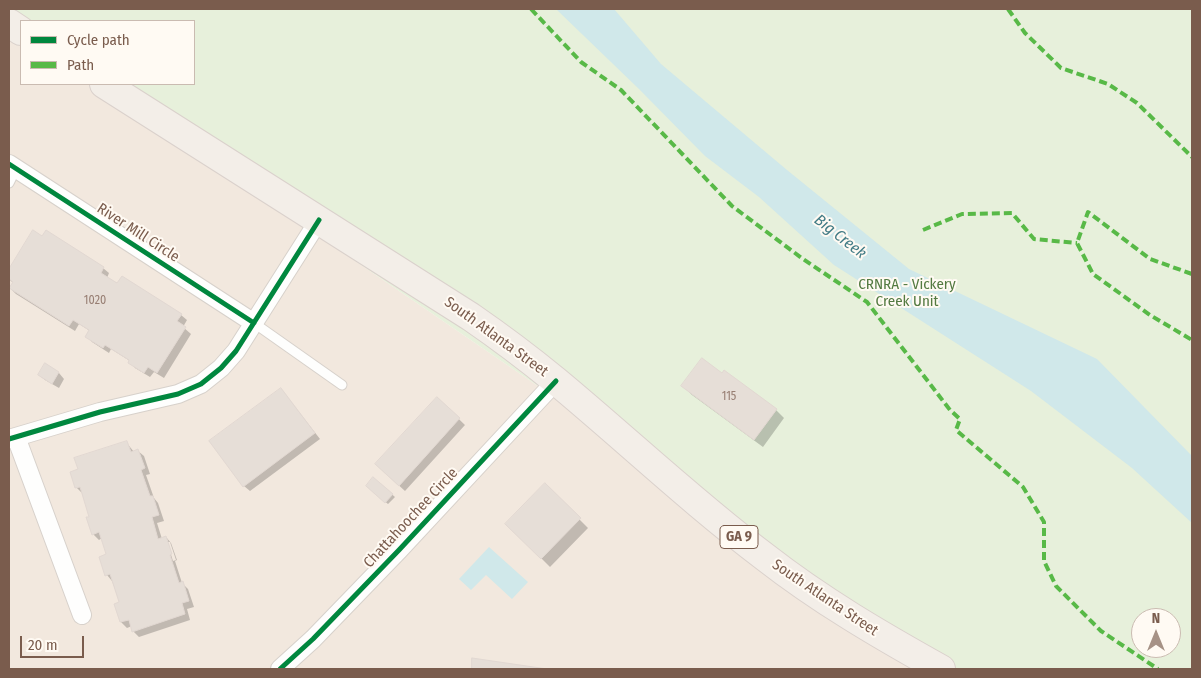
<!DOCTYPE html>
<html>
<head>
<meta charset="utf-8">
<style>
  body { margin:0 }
  #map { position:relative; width:1201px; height:678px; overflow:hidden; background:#f9f5f0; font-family:"Fira Sans Condensed",sans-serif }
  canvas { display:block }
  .frame { position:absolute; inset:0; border:10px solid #7a5c4d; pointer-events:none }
  .legend { position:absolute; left:20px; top:20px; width:175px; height:65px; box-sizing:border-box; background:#fffaf3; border:1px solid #cabbb1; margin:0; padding:6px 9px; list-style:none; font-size:15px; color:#7a5c4d }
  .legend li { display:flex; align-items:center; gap:10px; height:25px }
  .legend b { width:25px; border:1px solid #cabbb1 }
  .north { position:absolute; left:1131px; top:608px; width:50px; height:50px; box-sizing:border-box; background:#fffaf3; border:1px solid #cabbb1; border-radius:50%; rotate:0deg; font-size:14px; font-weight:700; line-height:20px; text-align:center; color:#7a5c4d }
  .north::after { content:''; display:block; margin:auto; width:18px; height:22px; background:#a69286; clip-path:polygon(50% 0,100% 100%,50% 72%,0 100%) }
  .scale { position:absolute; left:20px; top:636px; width:64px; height:22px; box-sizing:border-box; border:2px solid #7a5c4d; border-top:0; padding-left:6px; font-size:15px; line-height:18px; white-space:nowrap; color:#7a5c4d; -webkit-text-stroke:4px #fffaf3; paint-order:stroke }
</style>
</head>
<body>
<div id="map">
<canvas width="1201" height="678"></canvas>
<div class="frame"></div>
<ul class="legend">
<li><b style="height:6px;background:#00873e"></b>Cycle path</li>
<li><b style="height:6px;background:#58b947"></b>Path</li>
</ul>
<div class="north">N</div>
<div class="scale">20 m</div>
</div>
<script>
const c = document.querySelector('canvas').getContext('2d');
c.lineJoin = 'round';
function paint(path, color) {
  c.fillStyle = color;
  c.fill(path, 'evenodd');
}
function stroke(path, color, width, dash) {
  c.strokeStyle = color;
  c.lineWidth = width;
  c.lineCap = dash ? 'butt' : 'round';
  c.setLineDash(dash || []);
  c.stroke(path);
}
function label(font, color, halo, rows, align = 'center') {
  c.font = font + ' "Fira Sans Condensed",sans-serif';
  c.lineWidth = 4;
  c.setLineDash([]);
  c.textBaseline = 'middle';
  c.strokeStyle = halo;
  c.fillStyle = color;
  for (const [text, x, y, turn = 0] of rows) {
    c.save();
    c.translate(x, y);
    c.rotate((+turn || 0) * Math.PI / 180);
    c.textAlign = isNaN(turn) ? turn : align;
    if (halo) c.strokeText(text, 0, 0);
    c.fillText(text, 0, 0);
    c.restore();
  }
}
paint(new Path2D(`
  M 9,24 L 21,32 L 21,84 L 97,84 L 951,669 L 9,669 Z`), '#f2e8de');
paint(new Path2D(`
  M 9,9 L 1192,9 L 1192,669 L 951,669 L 97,84 L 194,84 L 194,21 L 21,21 L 9,24 ZM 1141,618 L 1171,618 L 1171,648 L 1141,648 Z`), '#e7f0db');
paint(new Path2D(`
  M 556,9 L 614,9 L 661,64 L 787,170 L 909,269 L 1097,359 L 1192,456 L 1192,523 L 1132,468 L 1031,391 L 834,265 L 759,197 L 705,156 L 639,89 Z
  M 489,547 L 528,582 L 512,599 L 486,575 L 471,590 L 459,579 Z`), '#d0e8ea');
paint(new Path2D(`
  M 33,232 L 103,268 L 109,273 L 107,278 L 181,315 L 187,320 L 183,327 L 191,334 L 164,378 L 154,372 L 150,377 L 135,368 L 130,361 L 111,349 L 109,353 L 92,342 L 87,336 L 90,331 L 79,324 L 75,331 L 16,294 L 10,288 L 14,283 L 9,280 L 9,271 Z
  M 45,365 L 59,373 L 64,379 L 59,388 L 45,380 L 39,375 Z
  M 683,386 L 776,410 L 784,418 L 763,447 L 692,395 Z
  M 281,389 L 320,439 L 250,491 L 244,486 Z
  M 437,398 L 465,425 L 405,491 L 382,470 Z
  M 126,442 L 134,452 L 138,451 L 144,456 L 150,474 L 146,475 L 154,498 L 158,503 L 164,521 L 157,523 L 162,539 L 166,537 L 171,543 L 177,560 L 175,561 L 182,583 L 188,589 L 194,607 L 187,609 L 190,620 L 139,637 L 133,631 L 132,626 L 127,628 L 121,622 L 116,605 L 120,603 L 112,581 L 107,575 L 108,555 L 102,538 L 99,540 L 93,534 L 91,518 L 82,493 L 76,487 ZM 167,542 L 170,542 L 176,560 L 173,561 Z
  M 374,479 L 395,497 L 388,504 L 367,486 Z
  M 545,485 L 588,528 L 550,567 L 507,524 Z
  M 473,659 L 541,669 L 473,669 Z`), '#0003');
const building = new Path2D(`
  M 33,230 L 42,236 L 46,230 L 104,267 L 101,273 L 117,283 L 122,276 L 182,314 L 177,321 L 186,327 L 157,373 L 148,367 L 144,373 L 128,363 L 129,360 L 105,345 L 103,348 L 85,337 L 89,330 L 73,320 L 69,326 L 9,288 L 13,282 L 9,279 L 9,269 Z
  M 702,358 L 722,373 L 724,370 L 777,409 L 754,440 L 681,386 Z
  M 45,363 L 59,372 L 52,384 L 38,375 Z
  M 281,388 L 315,433 L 243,487 L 209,441 Z
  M 437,397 L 460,418 L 399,486 L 375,464 Z
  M 127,441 L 131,452 L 138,449 L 145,468 L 141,470 L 150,496 L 153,496 L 159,515 L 152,517 L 158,539 L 166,536 L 172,554 L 170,555 L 179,583 L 183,581 L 189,601 L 182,603 L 185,614 L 132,632 L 129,620 L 120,622 L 114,604 L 119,602 L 110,574 L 105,576 L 99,557 L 106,554 L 99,532 L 92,535 L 86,517 L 89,517 L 80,487 L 75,488 L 70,472 L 78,469 L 74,458 Z
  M 373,477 L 393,494 L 385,503 L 366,486 Z
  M 545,483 L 581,518 L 541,559 L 505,524 Z
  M 472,658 L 547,669 L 472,669 Z`);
paint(building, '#e6ded7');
stroke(building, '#e2d8d2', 1);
const lane = new Path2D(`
  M 9,183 L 16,169
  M 254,323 L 342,385`);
const street = new Path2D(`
  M 9,164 L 254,323
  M 16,437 L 82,615
  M 9,439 L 100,412 L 178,394 L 201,384 L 221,368 L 236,351 L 319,220
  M 280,669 L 313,639 L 399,550 L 556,381`);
const primary = new Path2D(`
  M 9,23 L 21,31
  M 104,84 L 471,317 C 500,337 528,358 556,381 C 626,439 692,502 765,557 C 820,600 880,635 941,669`);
stroke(lane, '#d7d1cb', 11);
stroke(street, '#d7d1cb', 20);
stroke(primary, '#dad1cc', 30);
stroke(lane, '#fefefd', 9);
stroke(street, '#fefefd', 18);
stroke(primary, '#f3eee8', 28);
stroke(new Path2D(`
  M 531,9 L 581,62 L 621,90 L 732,206 L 803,259 L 867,302 L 950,410 L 960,419 L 956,430 L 1023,487 L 1044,522 L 1044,561 L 1056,586 L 1101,631 L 1158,669
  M 1008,9 L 1025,33 L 1061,68 L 1108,84 L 1137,103 L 1192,157
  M 923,230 L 962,214 L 1012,213 L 1034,239 L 1077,243
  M 1192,274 L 1150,259 L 1088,212 L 1077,243 L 1093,274 L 1150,315 L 1192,340`), '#58b947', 4, [8, 4]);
stroke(new Path2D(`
  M 9,164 L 254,323
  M 9,439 L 100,412 L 178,394 L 201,384 L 221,368 L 236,351 L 319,220
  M 280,669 L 313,639 L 399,550 L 556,381`), '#00873e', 5);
label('12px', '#977e72', null, [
  ["1020",95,301],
  ["115",729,397]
]);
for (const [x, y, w] of [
  [739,537,38]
]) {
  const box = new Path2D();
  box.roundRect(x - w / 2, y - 11.5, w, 23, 4);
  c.fillStyle = '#fffaf3';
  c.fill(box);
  stroke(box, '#7a5c4d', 1);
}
label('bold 14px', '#7a5c4d', null, [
  ["GA 9",739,537]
]);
label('15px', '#7a5c4d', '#fffaf3', [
  ["River Mill Circle",138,233,33],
  ["South Atlanta Street",496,337,36],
  ["Chattahoochee Circle",411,518,-47],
  ["South Atlanta Street",825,598,34]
]);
label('15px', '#537a41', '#fffaf3', [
  ["CRNRA - Vickery",907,285],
  ["Creek Unit",907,302]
]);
label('italic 16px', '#437c86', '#fffaf3', [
  ["Big Creek",840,237,38]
]);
</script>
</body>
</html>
